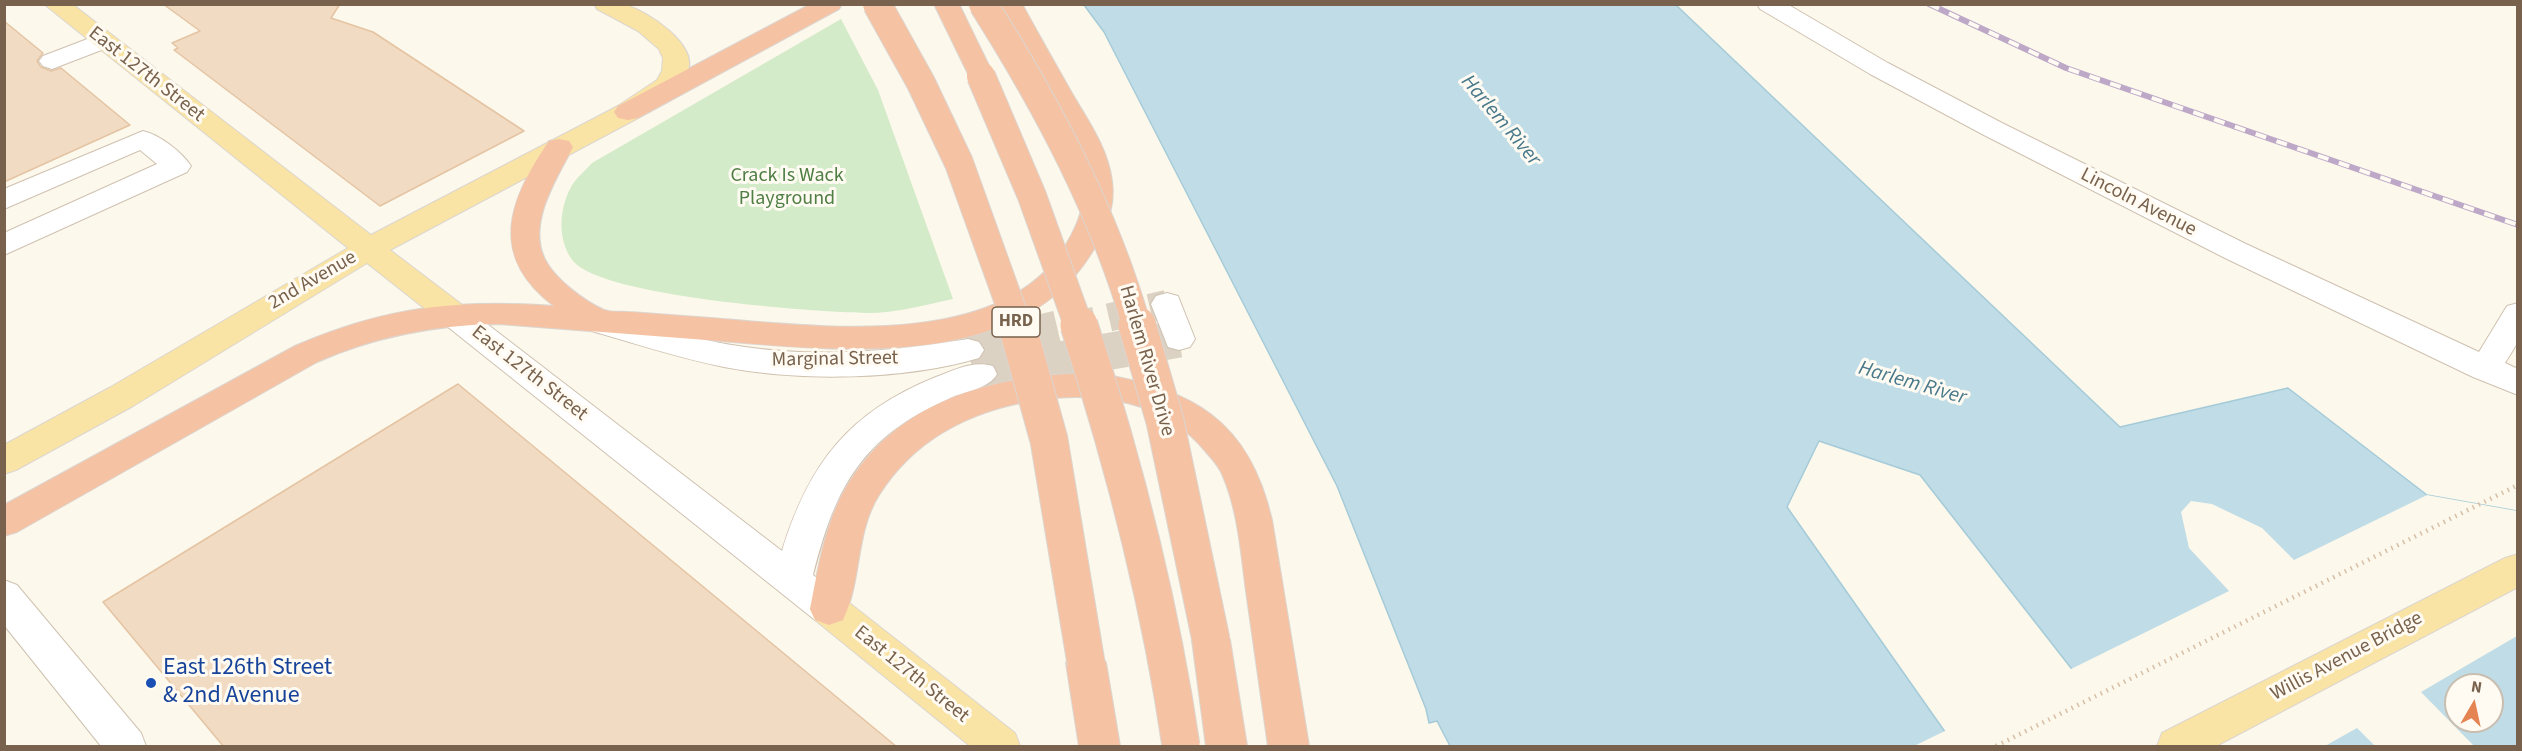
<!DOCTYPE html>
<html>
<head>
<meta charset="utf-8">
<style>
  body { margin:0 }
  #map { position:relative; width:2522px; height:751px; overflow:hidden; background:#fcf8eb; font-family:"Source Sans 3",sans-serif }
  canvas { display:block }
  .frame { position:absolute; inset:0; border:6px solid #78624d; pointer-events:none }
  .north { position:absolute; left:2444px; top:673px; width:60px; height:60px; box-sizing:border-box; background:#fffbf2; border:2px solid #c9beb0; border-radius:50%; rotate:9deg; font-size:16px; font-weight:700; line-height:24px; text-align:center; color:#78624d }
  .north::after { content:''; display:block; margin:auto; width:21px; height:27px; background:#e48453; clip-path:polygon(50% 0,100% 100%,50% 72%,0 100%) }
</style>
</head>
<body>
<div id="map">
<canvas width="2522" height="751"></canvas>
<div class="frame"></div>
<div class="north">N</div>
</div>
<script>
const c = document.querySelector('canvas').getContext('2d');
c.lineJoin = 'round';
function paint(path, color) {
  c.fillStyle = color;
  c.fill(path, 'evenodd');
}
function stroke(path, color, width, dash) {
  c.strokeStyle = color;
  c.lineWidth = width;
  c.lineCap = dash ? 'butt' : 'round';
  c.setLineDash(dash || []);
  c.stroke(path);
}
function label(font, color, halo, rows, align = 'center') {
  c.font = font + ' "Source Sans 3",sans-serif';
  c.lineWidth = 6;
  c.setLineDash([]);
  c.textBaseline = 'middle';
  c.strokeStyle = halo;
  c.fillStyle = color;
  for (const [text, x, y, turn = 0] of rows) {
    c.save();
    c.translate(x, y);
    c.rotate((+turn || 0) * Math.PI / 180);
    c.textAlign = isNaN(turn) ? turn : align;
    if (halo) c.strokeText(text, 0, 0);
    c.fillText(text, 0, 0);
    c.restore();
  }
}
paint(new Path2D(`
  M 841,19 L 878,90 L 953,299 C 925,305 896,313 867,313 C 816,312 602,297 573,261 C 557,240 559,209 571,187 C 576,178 585,171 592,163 Z`), '#d3ebc9');
const water = new Path2D(`
  M 1084,5 L 1676,5 L 2120,427 L 2288,388 L 2427,495 L 2517,511 L 2517,746 L 2132,746 L 1920,475 L 1819,441 L 1787,507 L 1955,746 L 1450,746 L 1437,721 L 1429,723 L 1426,709 L 1337,486 L 1104,32 ZM 2456,685 L 2492,685 L 2492,721 L 2456,721 Z`);
paint(water, '#bfdce7');
stroke(water, '#a5cbd8', 1.5);
paint(new Path2D(`
  M 2427,495 L 2517,511 L 2517,636 L 2421,692 L 2474,746 L 2375,746 L 2357,728 L 2325,746 L 2129,746 L 2069,670 L 2229,591 L 2189,548 L 2181,512 L 2191,501 L 2212,504 L 2262,528 L 2294,560 Z
  M 1947,730 L 1958,746 L 1914,746 Z`), '#fcf8eb');
const building = new Path2D(`
  M 163,4 L 340,4 L 331,18 L 373,32 L 524,131 L 380,206 L 174,50 L 178,48 L 172,43 L 200,31 Z
  M 4,21 L 43,53 L 37,61 L 41,67 L 51,71 L 61,68 L 130,125 L 4,182 Z
  M 458,384 L 897,747 L 224,747 L 103,602 Z`);
paint(building, '#f2dbc3');
stroke(building, '#e4c4a3', 1.5);
stroke(new Path2D(`
  M 1068,327 L 1167,304`), '#dbd2c4', 28, [28, 14]);
stroke(new Path2D(`
  M 968,350 L 1074,325
  M 981,374 L 1179,339`), '#dbd2c4', 37, [37, 18]);
const minor = new Path2D(`
  M 1757,4 L 1787,4 L 1888,63 L 2002,123 L 2246,244 L 2479,352 L 2507,306 L 2518,303 L 2518,342 L 2505,363 L 2518,369 L 2518,395 L 2473,377 L 2225,258 L 1982,134 L 1870,74 L 1760,9 Z
  M 103,33 L 112,36 L 116,41 L 112,46 L 52,69 L 43,66 L 39,61 L 43,56 Z
  M 143,131 C 160,135 182,152 191,166 L 187,172 L 4,255 L 4,233 L 157,164 L 140,150 L 4,209 L 4,189 Z
  M 1167,293 L 1178,296 L 1195,339 L 1190,347 L 1179,350 L 1168,347 L 1151,304 L 1156,296 Z
  M 454,304 L 465,307 L 782,551 C 809,463 849,412 936,377 C 954,370 974,360 993,366 L 997,374 C 989,389 965,391 950,398 C 862,437 836,485 813,575 L 843,598 L 848,609 L 843,620 L 829,625 L 815,620 L 443,323 L 438,315 L 443,307 Z
  M 603,312 C 650,325 697,341 745,347 C 820,358 894,351 968,339 L 979,342 L 984,350 L 979,358 C 905,380 800,382 724,367 C 679,358 636,344 592,331 L 587,323 L 592,315 Z
  M 4,580 L 17,585 L 141,733 L 146,746 L 101,746 L 4,625 Z`);
const major = new Path2D(`
  M 44,4 L 72,4 L 371,235 L 618,106 L 657,80 L 662,71 L 663,58 L 659,49 L 638,31 L 597,9 L 594,4 C 604,4 617,2 626,5 C 648,12 698,44 688,71 C 680,94 656,105 638,118 L 390,250 L 465,307 L 470,315 L 465,323 L 454,326 L 443,323 L 367,263 L 133,406 L 16,470 L 4,474 L 4,445 L 109,388 L 348,248 Z
  M 2518,554 L 2518,587 L 2216,746 L 2157,746 L 2162,733 L 2505,558 Z
  M 829,593 L 843,598 L 1015,733 L 1020,746 L 970,746 L 815,620 L 810,609 L 815,598 Z`);
const highway = new Path2D(`
  M 811,4 L 842,4 L 839,9 L 638,118 L 628,120 L 618,118 L 614,112 L 618,106 Z
  M 934,4 L 959,4 L 994,76 L 990,82 L 981,84 L 972,82 Z
  M 997,4 L 1022,4 C 1039,35 1056,65 1073,95 C 1089,122 1108,149 1112,181 C 1116,209 1104,234 1089,257 C 1012,375 826,349 706,340 C 637,335 568,329 499,324 C 435,325 376,336 317,362 L 17,532 L 4,536 L 4,505 L 295,346 C 385,307 456,299 554,306 C 488,256 508,201 549,141 L 559,139 L 569,141 L 573,147 C 556,180 525,226 547,263 C 558,281 583,300 602,309 C 609,313 622,311 630,312 C 657,314 684,316 711,318 C 815,326 994,351 1062,251 C 1074,232 1084,212 1084,189 C 1083,152 1060,120 1043,88 C 1028,60 1012,32 997,4 Z
  M 1096,373 C 1193,389 1249,420 1272,520 L 1309,746 L 1268,746 C 1261,697 1254,647 1247,598 C 1241,557 1239,512 1222,474 C 1218,465 1212,459 1206,452 C 1165,401 1099,391 1037,400 C 972,410 915,438 879,495 C 855,533 862,581 843,620 L 829,625 L 815,620 L 810,609 C 817,574 823,536 838,503 C 887,401 992,374 1096,373 Z
  M 1211,623 L 1225,628 L 1230,640 L 1247,746 L 1206,746 L 1192,640 L 1197,628 Z
  M 1086,646 L 1100,651 L 1106,663 L 1120,746 L 1079,746 L 1066,663 L 1072,651 Z`);
stroke(minor, '#cfc1b0', 2);
stroke(major, '#dcd6d1', 2);
stroke(highway, '#dcd6d1', 2);
stroke(new Path2D(`
  M 1996,746 L 2518,485`), '#d7bea5', 4.5, [1.5, 5]);
paint(minor, '#fff');
paint(major, '#f9e4a5');
paint(highway, '#f5c2a3');
const rail = new Path2D(`
  M 1929,4 L 2066,68 L 2518,225`);
stroke(rail, '#bda8c8', 6);
stroke(rail, '#fffbf2', 4, [11]);
const highwayBridgeFar1 = new Path2D(`
  M 877,4 L 921,83 L 959,163 L 1018,327
  M 983,4 C 1047,105 1104,212 1137,327
  M 981,76 L 1032,196 L 1079,327`);
const highwayBridge = new Path2D(`
  M 1017,325 L 1049,440 L 1086,663
  M 1079,325 C 1124,463 1160,602 1181,746
  M 1137,325 L 1165,421 L 1211,640`);
stroke(highwayBridgeFar1, '#dcd6d1', 30, []);
stroke(highwayBridge, '#dcd6d1', 39, []);
stroke(highwayBridgeFar1, '#f5c2a3', 28);
stroke(highwayBridge, '#f5c2a3', 37);
for (const [x, y, r, color] of [
  [151,683,6,"#1a4fb4"]
]) {
  const dot = new Path2D();
  dot.arc(x, y, r, 0, 2 * Math.PI);
  c.fillStyle = color;
  c.fill(dot);
  stroke(dot, '#fffbf2', 2);
}
for (const [x, y, w] of [
  [1016,322,48]
]) {
  const box = new Path2D();
  box.roundRect(x - w / 2, y - 15, w, 30, 4.5);
  c.fillStyle = '#fffbf2';
  c.fill(box);
  stroke(box, '#78624d', 1.5);
}
label('bold 18px', '#78624d', null, [
  ["HRD",1016,322]
]);
label('20px', '#78624d', '#fffbf2', [
  ["East 127th Street",146,75,38],
  ["Lincoln Avenue",2138,203,27],
  ["2nd Avenue",313,281,-30],
  ["Marginal Street",835,360,-1],
  ["Harlem River Drive",1146,361,74],
  ["East 127th Street",529,374,38],
  ["Willis Avenue Bridge",2347,657,-28],
  ["East 127th Street",911,675,39]
]);
label('20px', '#4f7e45', '#fffbf2', [
  ["Crack Is Wack",787,177],
  ["Playground",787,200]
]);
label('italic 21px', '#47788b', '#fffbf2', [
  ["Harlem River",1500,121,50],
  ["Harlem River",1912,384,16]
]);
label('24px', '#164399', '#fffbf2', [
  ["East 126th Street",163,669],
  ["& 2nd Avenue",163,697]
], 'left');
</script>
</body>
</html>
